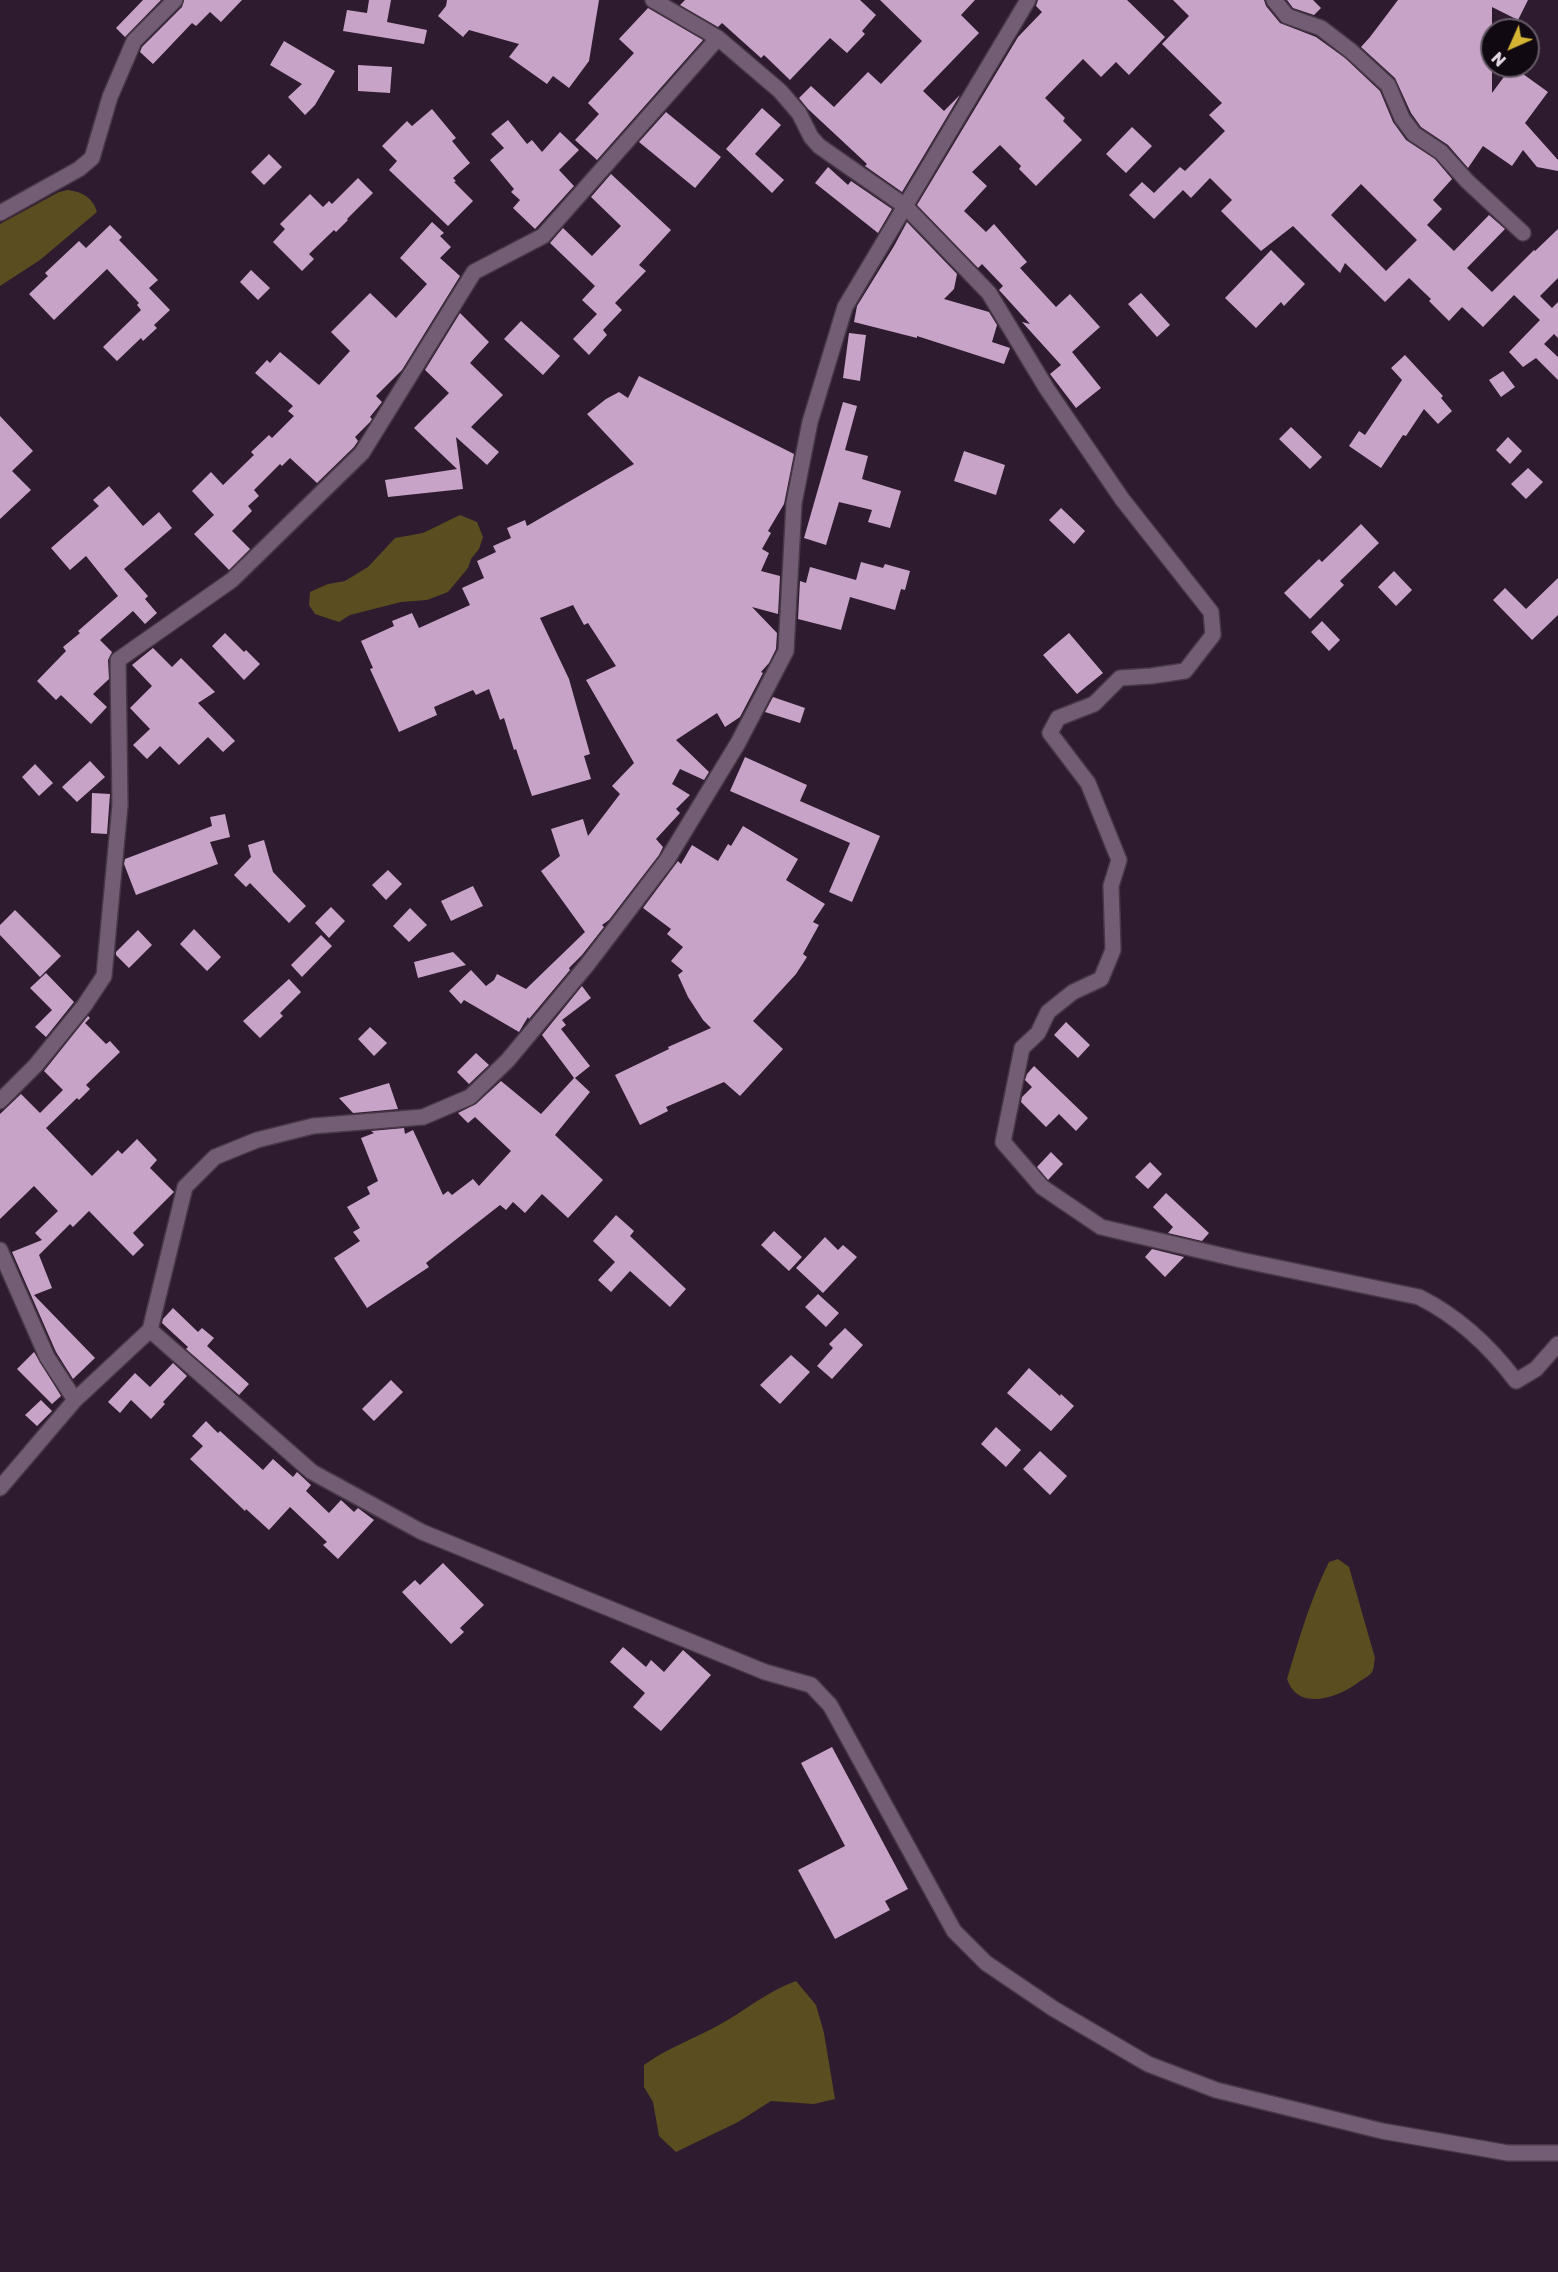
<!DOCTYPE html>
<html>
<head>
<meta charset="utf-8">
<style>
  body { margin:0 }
  #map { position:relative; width:1558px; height:2272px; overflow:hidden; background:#2e1b2f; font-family:"Golos Text",sans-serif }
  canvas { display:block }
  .north { position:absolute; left:1480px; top:18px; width:60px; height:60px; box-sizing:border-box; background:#110912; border:2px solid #655b66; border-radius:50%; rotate:225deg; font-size:16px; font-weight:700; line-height:24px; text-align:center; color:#e3d6e3 }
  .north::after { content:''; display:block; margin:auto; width:21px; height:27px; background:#d6b534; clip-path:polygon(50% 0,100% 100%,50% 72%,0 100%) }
</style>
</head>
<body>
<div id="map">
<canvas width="1558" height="2272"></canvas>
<div class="north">N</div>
</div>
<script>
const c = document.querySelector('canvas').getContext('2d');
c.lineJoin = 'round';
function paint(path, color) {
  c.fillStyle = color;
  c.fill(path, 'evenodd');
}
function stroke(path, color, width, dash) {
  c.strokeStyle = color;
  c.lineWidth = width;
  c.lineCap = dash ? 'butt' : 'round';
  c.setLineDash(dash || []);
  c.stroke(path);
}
paint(new Path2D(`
  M 68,190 C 83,192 93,198 97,212 L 40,260 L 0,286 L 0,224 L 59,192 Z
  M 460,515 L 477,522 L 483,537 L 479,549 L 471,559 L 468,568 L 448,592 L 427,600 L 401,602 L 350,615 L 339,622 L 315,614 L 309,605 L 310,592 L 328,584 L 345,581 L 368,567 L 395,538 L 423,533 Z
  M 1338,1559 L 1349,1567 L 1375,1658 C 1374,1662 1374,1669 1372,1672 C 1370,1675 1364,1679 1360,1681 C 1340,1697 1298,1713 1287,1679 C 1299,1639 1310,1600 1329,1562 Z
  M 796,1981 L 816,2005 L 824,2033 L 835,2099 L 814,2104 L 771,2101 L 738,2122 L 676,2152 L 659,2136 L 653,2102 L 644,2087 L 644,2065 C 667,2048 694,2039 719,2025 C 745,2011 767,1991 796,1981 Z`), '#5a4d20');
paint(new Path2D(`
  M 143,0 L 161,0 L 125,37 L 116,28 Z
  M 184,0 L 242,0 L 221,22 L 210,12 L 196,26 L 192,23 L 153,64 L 140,52 L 142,47 L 182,7 Z
  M 369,0 L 391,0 L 387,22 L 427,30 L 424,44 L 343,31 L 347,10 L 367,13 Z
  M 447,0 L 599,0 L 589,61 L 569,88 L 553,76 L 547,84 L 509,57 L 519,44 L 469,30 L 463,37 L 438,16 L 446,6 Z
  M 685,0 L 860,0 L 876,15 L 862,31 L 865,34 L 847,53 L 830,38 L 790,80 L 764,55 L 761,58 L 722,23 L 718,27 L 680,5 Z
  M 880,0 L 975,0 L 961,15 L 979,33 L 923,91 L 944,111 L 960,95 L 902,192 L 865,166 L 867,164 L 808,109 L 799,98 L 811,86 L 834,107 L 868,72 L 881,84 L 922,41 Z
  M 1038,0 L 1127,0 L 1165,37 L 1129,75 L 1116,62 L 1101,77 L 1083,59 L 1045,98 L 1065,118 L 1063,121 L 1082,140 L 1036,186 L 1019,169 L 1021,166 L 1000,145 L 972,172 L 987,186 L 964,211 L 986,232 L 994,224 L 1027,262 L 1020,268 L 1056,307 L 1070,294 L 1100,327 L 1072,352 L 1101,388 L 1076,408 L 1050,374 L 1061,365 L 1022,322 L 1030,324 L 999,290 L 1003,286 L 982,264 L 978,268 L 917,205 L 1018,37 L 1042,12 L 1036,6 Z
  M 1173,0 L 1264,0 L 1266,6 L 1280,23 L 1316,37 L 1345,58 L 1380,91 L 1393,122 L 1406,140 L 1435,159 L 1452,179 L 1433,200 L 1442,209 L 1427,225 L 1454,251 L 1489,215 L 1505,229 L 1467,268 L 1492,292 L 1534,250 L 1535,251 L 1558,229 L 1558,278 L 1540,296 L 1552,308 L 1558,302 L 1558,338 L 1554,334 L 1544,344 L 1558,357 L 1558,380 L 1536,358 L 1523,367 L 1509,352 L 1540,320 L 1514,295 L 1483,327 L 1462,307 L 1449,321 L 1429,301 L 1431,299 L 1409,278 L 1385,302 L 1345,263 L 1340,273 L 1293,226 L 1261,251 L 1221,211 L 1232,200 L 1210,178 L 1191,198 L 1183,190 L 1154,219 L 1129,195 L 1142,182 L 1154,193 L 1180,167 L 1185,171 L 1225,131 L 1209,115 L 1222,103 L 1162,44 L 1189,16 ZM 1361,184 L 1417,240 L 1386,271 L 1331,215 Z
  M 1287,0 L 1313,0 L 1321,8 L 1314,15 L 1293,8 Z
  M 1398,0 L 1528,0 L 1518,20 L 1492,7 L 1492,93 L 1512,66 L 1548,92 L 1525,123 L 1558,160 L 1558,171 L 1537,167 L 1523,150 L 1512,166 L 1483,146 L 1468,168 L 1448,145 L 1421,127 L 1411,113 L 1395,78 L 1361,47 L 1370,37 Z
  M 648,8 L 703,40 L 597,160 L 575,140 L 599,114 L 588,103 L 634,53 L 619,39 Z
  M 284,41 L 335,71 L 315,105 L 305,115 L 288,97 L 302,84 L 270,65 Z
  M 358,65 L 392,67 L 390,93 L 358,91 Z
  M 762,108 L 781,125 L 755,154 L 784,180 L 772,193 L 726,149 Z
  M 432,109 L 456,138 L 452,141 L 470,163 L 453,178 L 456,181 L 454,182 L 473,201 L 448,226 L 389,170 L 397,161 L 382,146 L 407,121 L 412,126 Z
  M 666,112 L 721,157 L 695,188 L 639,142 Z
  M 508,120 L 527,144 L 532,140 L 542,152 L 560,132 L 579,150 L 559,170 L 574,186 L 535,229 L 513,208 L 520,200 L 511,192 L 514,189 L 490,160 L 504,148 L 491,134 Z
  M 1132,127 L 1152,146 L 1126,173 L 1106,154 Z
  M 269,154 L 282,167 L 264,185 L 251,172 Z
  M 828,167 L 848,185 L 851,181 L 892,209 L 878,233 L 815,183 Z
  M 611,174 L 671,230 L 639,265 L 646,271 L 615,303 L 622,310 L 603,330 L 607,335 L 589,355 L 573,339 L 597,314 L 582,300 L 595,286 L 550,243 L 563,228 L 592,256 L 621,226 L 591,197 Z
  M 358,178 L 373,193 L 347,219 L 348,220 L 336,232 L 334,230 L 309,254 L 314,259 L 302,271 L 273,242 L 285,229 L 280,224 L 310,194 L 323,207 L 329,201 L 332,204 Z
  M 432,222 L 444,233 L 440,236 L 451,247 L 440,258 L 460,276 L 402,370 L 376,396 L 382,402 L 370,417 L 372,419 L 370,422 L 355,437 L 358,441 L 354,447 L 317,483 L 290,458 L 282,466 L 280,464 L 254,490 L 259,496 L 248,506 L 252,511 L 232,531 L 250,549 L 229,570 L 194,534 L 214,515 L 192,491 L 211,472 L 223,485 L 254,455 L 251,452 L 269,435 L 272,438 L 294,416 L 288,411 L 293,406 L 255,373 L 267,360 L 270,363 L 280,352 L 319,385 L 350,351 L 331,332 L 370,293 L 396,318 L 427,284 L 400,258 Z
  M 907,222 L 957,274 L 954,289 L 944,299 L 989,312 L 997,325 L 992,342 L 1010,348 L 1004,364 L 917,336 L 917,338 L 854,322 L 857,306 L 894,246 Z
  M 110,225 L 122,237 L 119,240 L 158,280 L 149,288 L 170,310 L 154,325 L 157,328 L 143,341 L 141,338 L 117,361 L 103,347 L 141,310 L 137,305 L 139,303 L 107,269 L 54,320 L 29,294 L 48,276 L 45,273 L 79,241 L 86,248 Z
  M 1271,250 L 1305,284 L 1284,306 L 1281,302 L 1256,328 L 1225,298 Z
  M 251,270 L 270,288 L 258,300 L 240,282 Z
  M 1141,293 L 1170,325 L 1157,337 L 1128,304 Z
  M 460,313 L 489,342 L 470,363 L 503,395 L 471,427 L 499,452 L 487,465 L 456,437 L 463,489 L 388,497 L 385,480 L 457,469 L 414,428 L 449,393 L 425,370 Z
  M 521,321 L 560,356 L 543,375 L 504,339 Z
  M 849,333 L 866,335 L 860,381 L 843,378 Z
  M 1405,355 L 1443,396 L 1441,398 L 1452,411 L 1438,424 L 1424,409 L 1406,436 L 1403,435 L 1381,468 L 1349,446 L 1359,431 L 1365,435 L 1402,380 L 1391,368 Z
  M 1503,371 L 1515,387 L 1501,397 L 1489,380 Z
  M 639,376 L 794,454 L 784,504 L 768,531 L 771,533 L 762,549 L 769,553 L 761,571 L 780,576 L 778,614 L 752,607 L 777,633 L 776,649 L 769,663 L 761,672 L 763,673 L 740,717 L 725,727 L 717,713 L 676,740 L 709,772 L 704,780 L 680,769 L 672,784 L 690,795 L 676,809 L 680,813 L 656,839 L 663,847 L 659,855 L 609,920 L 602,925 L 604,927 L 582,955 L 569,968 L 570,970 L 529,1019 L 528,1017 L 519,1032 L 464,1000 L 461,1004 L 449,991 L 471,970 L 486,986 L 494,980 L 497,974 L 526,989 L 585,932 L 541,871 L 560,856 L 551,829 L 583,819 L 588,836 L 620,794 L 612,786 L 634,763 L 586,680 L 616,666 L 588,623 L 584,625 L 573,605 L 540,618 L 569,679 L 590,754 L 584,756 L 591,779 L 532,796 L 516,749 L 514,750 L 504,718 L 500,720 L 489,689 L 476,695 L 473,690 L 434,707 L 437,715 L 399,732 L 370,669 L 373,668 L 361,641 L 394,626 L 392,621 L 412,613 L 419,628 L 470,605 L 462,588 L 484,578 L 477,561 L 496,552 L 493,546 L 511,538 L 507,528 L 525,520 L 527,526 L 634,464 L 587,414 L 606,399 L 619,392 L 628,398 Z
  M 843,402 L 857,406 L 845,450 L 868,456 L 862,479 L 901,491 L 890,528 L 868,522 L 872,510 L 839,502 L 826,545 L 804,538 Z
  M 0,416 L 33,451 L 12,471 L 31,490 L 0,519 Z
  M 1291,427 L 1322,457 L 1310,469 L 1279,439 Z
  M 1508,437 L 1522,451 L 1510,464 L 1496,450 Z
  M 964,451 L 1005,465 L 996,495 L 954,481 Z
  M 1528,468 L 1543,482 L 1526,499 L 1511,484 Z
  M 109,486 L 143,526 L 159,512 L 172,528 L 124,569 L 148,596 L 145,599 L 157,613 L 145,624 L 133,611 L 100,640 L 112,652 L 108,660 L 109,679 L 93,694 L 107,707 L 91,724 L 61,695 L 56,700 L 37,681 L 66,651 L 63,647 L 80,633 L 78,631 L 118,596 L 86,556 L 70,570 L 51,548 L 99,506 L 93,500 Z
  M 1061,508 L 1085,531 L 1074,544 L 1049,520 Z
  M 1361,524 L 1379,543 L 1340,581 L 1344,585 L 1310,619 L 1284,593 L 1319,559 L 1322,562 Z
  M 861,562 L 883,568 L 885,564 L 910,571 L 905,590 L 901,589 L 895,610 L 850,597 L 841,630 L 798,619 L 800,581 L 806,583 L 810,567 L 856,580 Z
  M 1394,571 L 1412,590 L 1396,606 L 1378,587 Z
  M 1558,578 L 1558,615 L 1532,640 L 1493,600 L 1505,588 L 1526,609 Z
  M 1322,621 L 1340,640 L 1329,651 L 1311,632 Z
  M 225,633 L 244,652 L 246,650 L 260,664 L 244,680 L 212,646 Z
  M 1069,633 L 1103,673 L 1077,694 L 1043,655 Z
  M 153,648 L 172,667 L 181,658 L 215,692 L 198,703 L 235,741 L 223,752 L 208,737 L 179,765 L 160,746 L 147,759 L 133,745 L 150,729 L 130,708 L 152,686 L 132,665 Z
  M 773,697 L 805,708 L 800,723 L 765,712 Z
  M 745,757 L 807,785 L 800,801 L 880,836 L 852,902 L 829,892 L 850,843 L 730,791 Z
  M 90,761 L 105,777 L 77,802 L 62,787 Z
  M 35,764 L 53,783 L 39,796 L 22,777 Z
  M 92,793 L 110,794 L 107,834 L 91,833 Z
  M 225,814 L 230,837 L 210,842 L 218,864 L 136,895 L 124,864 L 125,859 L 212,826 L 210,817 Z
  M 743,826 L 798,859 L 786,880 L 825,904 L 813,922 L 819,925 L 803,954 L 807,957 L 796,974 L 753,1021 L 783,1049 L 740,1096 L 724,1082 L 666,1107 L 668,1111 L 640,1125 L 615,1075 L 669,1049 L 668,1047 L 711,1028 L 703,1020 L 688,997 L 678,975 L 683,971 L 671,961 L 683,947 L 667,934 L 671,929 L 643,908 L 678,861 L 681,864 L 692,845 L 718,861 L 728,844 L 731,846 Z
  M 264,840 L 273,872 L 306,906 L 289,923 L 250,883 L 246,887 L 234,875 L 251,857 L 248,845 Z
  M 388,870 L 402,884 L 386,900 L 372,885 Z
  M 473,886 L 483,906 L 451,921 L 441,901 Z
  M 331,907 L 345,921 L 329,938 L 315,923 Z
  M 410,908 L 427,925 L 409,942 L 393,926 Z
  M 15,910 L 61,956 L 40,977 L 0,935 L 0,925 Z
  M 194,929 L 221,957 L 207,971 L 180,944 Z
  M 138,930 L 152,945 L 129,968 L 116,955 L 116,952 Z
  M 321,935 L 332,946 L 302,977 L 291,965 Z
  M 453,952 L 466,965 L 418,978 L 414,962 Z
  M 46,973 L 74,1002 L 46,1037 L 35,1027 L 52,1010 L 30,988 Z
  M 289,979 L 301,992 L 280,1013 L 283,1016 L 260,1038 L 243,1021 Z
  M 582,986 L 591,998 L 562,1020 L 566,1025 L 561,1029 L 590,1066 L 575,1078 L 590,1092 L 555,1135 L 603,1180 L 568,1218 L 542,1194 L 525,1213 L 513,1202 L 506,1210 L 500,1205 L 426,1263 L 429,1267 L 367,1308 L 334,1258 L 360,1241 L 353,1232 L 360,1228 L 347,1207 L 370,1194 L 367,1187 L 378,1181 L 361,1138 L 374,1133 L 371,1131 L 404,1128 L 405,1134 L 413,1130 L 443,1195 L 448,1191 L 452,1195 L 473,1179 L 479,1186 L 511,1151 L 475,1117 L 468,1123 L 458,1113 L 476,1104 L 501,1081 L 541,1114 L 574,1078 L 542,1035 Z
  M 88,1016 L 90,1018 L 85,1023 L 106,1044 L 110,1041 L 120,1052 L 86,1085 L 90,1089 L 79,1100 L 77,1098 L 46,1128 L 92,1176 L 118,1150 L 122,1154 L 137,1139 L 157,1160 L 150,1168 L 174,1192 L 133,1233 L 144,1245 L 133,1256 L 89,1211 L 73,1227 L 70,1224 L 39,1255 L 52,1288 L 34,1295 L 95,1358 L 73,1379 L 56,1352 L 12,1252 L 42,1240 L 35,1233 L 58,1211 L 34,1186 L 0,1219 L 0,1114 L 21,1094 L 40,1113 L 63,1090 L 44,1071 Z
  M 1066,1022 L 1090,1045 L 1078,1058 L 1054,1035 Z
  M 370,1027 L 387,1043 L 374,1056 L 358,1039 Z
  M 476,1053 L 489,1065 L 469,1084 L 457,1072 Z
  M 1034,1066 L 1088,1118 L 1076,1131 L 1059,1114 L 1046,1127 L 1021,1102 L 1022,1097 L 1032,1087 L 1025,1080 L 1027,1074 Z
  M 389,1083 L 398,1109 L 353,1113 L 339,1098 Z
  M 1051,1152 L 1063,1164 L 1048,1180 L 1037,1167 Z
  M 1150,1162 L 1162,1174 L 1148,1189 L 1135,1177 Z
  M 1166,1193 L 1209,1233 L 1202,1241 L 1168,1233 L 1173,1227 L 1153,1207 Z
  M 616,1215 L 634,1231 L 630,1236 L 686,1289 L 670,1307 L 630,1271 L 611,1292 L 598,1280 L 615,1262 L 593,1241 Z
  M 774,1231 L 802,1257 L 789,1271 L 761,1245 Z
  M 825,1237 L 838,1250 L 843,1245 L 857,1257 L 823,1293 L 796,1268 Z
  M 1152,1249 L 1184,1257 L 1165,1277 L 1145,1257 Z
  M 818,1294 L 839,1313 L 826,1327 L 805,1307 Z
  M 173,1308 L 198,1332 L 202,1328 L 214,1338 L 207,1346 L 249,1384 L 239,1395 L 186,1349 L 188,1347 L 162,1323 L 163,1319 Z
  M 845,1328 L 863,1345 L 832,1379 L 817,1366 L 833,1348 L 829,1344 Z
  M 34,1352 L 61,1396 L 52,1404 L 17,1369 Z
  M 791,1355 L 810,1372 L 780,1404 L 760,1385 Z
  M 173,1363 L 187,1376 L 163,1402 L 165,1404 L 151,1419 L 131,1400 L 120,1413 L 108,1402 L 135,1373 L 150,1387 Z
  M 1029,1368 L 1060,1396 L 1061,1394 L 1074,1406 L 1051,1431 L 1007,1393 Z
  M 391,1380 L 403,1392 L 374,1421 L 362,1409 Z
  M 41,1400 L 52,1411 L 37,1426 L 25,1415 Z
  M 206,1421 L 218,1433 L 220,1431 L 263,1470 L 273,1459 L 293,1477 L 297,1472 L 311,1485 L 306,1491 L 329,1513 L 341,1500 L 354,1512 L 358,1508 L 374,1520 L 338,1559 L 323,1545 L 327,1542 L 290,1507 L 269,1530 L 246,1509 L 245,1511 L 190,1459 L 203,1446 L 192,1436 Z
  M 996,1427 L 1021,1450 L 1006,1467 L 981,1444 Z
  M 1040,1451 L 1067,1476 L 1050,1495 L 1023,1469 Z
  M 443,1563 L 484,1605 L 460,1628 L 464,1632 L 451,1644 L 402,1592 L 415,1580 L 420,1585 Z
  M 623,1647 L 646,1667 L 651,1660 L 664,1672 L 683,1650 L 711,1675 L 661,1731 L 633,1707 L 645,1693 L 610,1662 Z
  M 832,1747 L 908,1889 L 885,1901 L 890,1910 L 835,1939 L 798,1870 L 845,1846 L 801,1763 Z`), '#c7a3c8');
const minor = new Path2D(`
  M 653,0 L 718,38 L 780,91 L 799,113 L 811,137 L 819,146 L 905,206 L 989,293 L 1047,389 L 1122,499 L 1211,612 L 1213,635 L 1185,671 L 1151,676 L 1120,678 L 1094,704 L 1058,718 L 1050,733 L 1088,783 L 1119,860 L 1111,886 L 1113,950 L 1101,979 L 1073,992 L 1048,1012 L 1038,1033 L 1022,1048 L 1003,1142 L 1042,1187 L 1101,1227 L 1241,1260 L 1419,1297 C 1459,1317 1489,1345 1516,1381 L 1536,1369 L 1558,1344
  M 1274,0 L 1287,16 L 1321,28 L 1351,51 L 1388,85 L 1402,118 L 1414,134 L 1441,152 L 1467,181 L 1523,233
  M 0,213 L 79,169 L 92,158 L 110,97 L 134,41 L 175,0
  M 0,1101 L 36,1065 L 84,1006 L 104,976 L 120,805 L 118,660 L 232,580 L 362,453 L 474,272 L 543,236 L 718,38
  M 0,1250 L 47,1357 L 75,1400
  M 150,1330 L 312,1472 L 422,1532 L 765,1672 L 811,1685 L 830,1705 L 954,1931 L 986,1963 L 1054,2009 L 1148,2064 L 1216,2090 L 1382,2131 L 1508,2153 L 1558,2153`);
const tertiary = new Path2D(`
  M 0,1488 L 75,1400 L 150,1330 L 185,1187 L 215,1157 L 257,1140 L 313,1126 L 423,1117 L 470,1097 L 508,1060 L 587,965 L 667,860 L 738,743 L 786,651 L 794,503 L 810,422 L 845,307 L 1028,0`);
stroke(minor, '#473747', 18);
stroke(tertiary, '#473747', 18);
stroke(minor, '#735d74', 15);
stroke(tertiary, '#735d74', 15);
</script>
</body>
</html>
